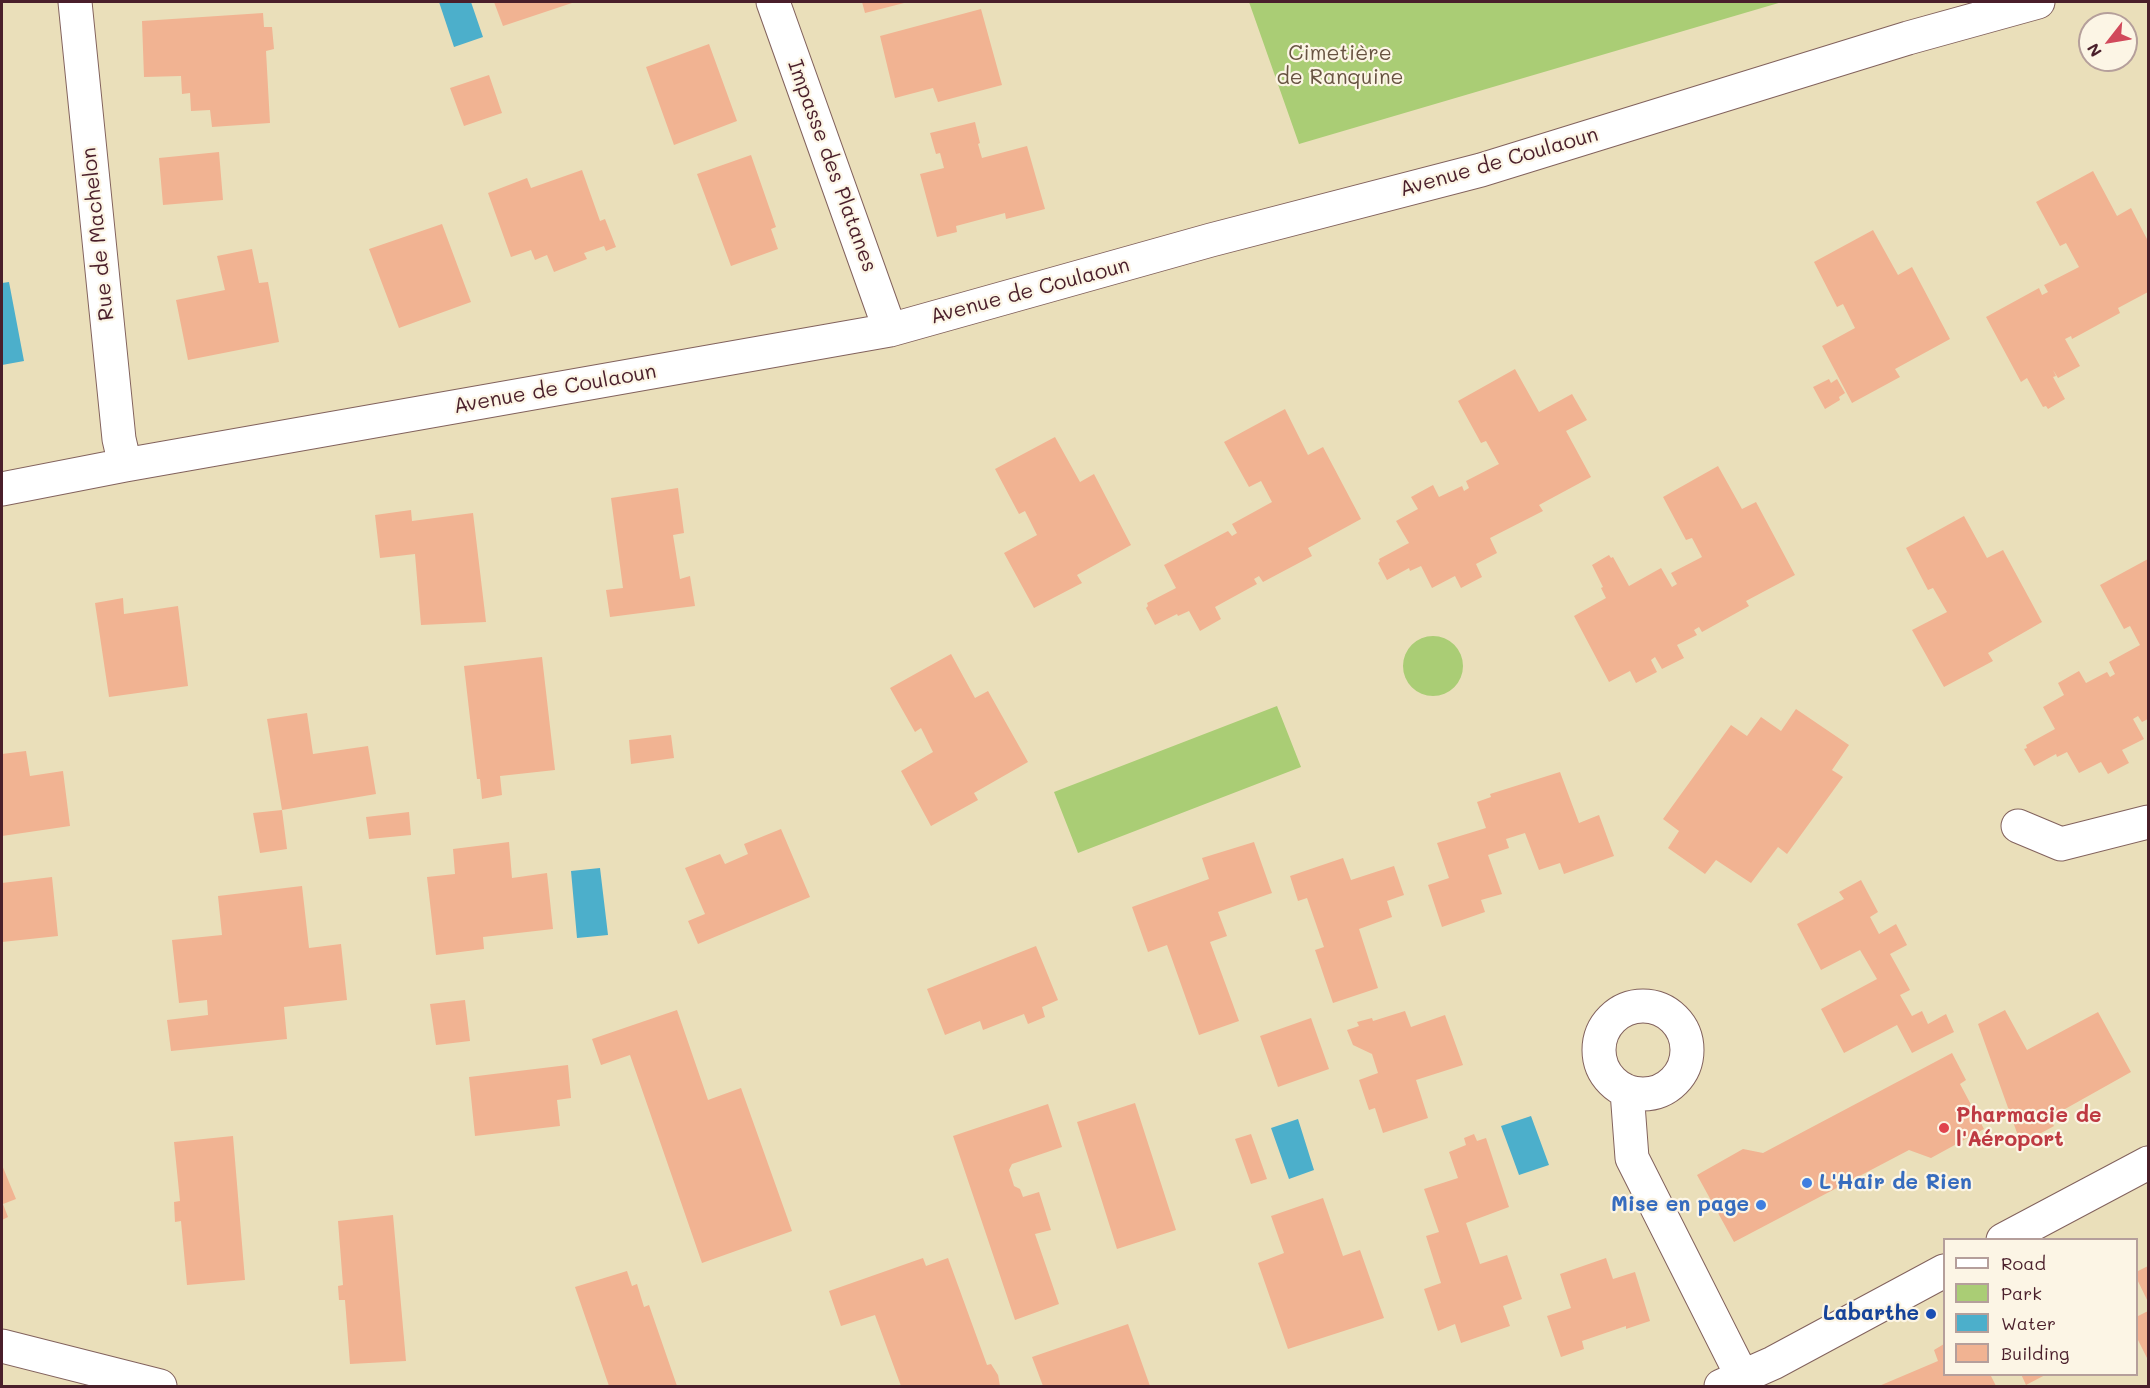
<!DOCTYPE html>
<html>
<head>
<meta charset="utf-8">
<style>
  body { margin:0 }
  #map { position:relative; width:2150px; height:1388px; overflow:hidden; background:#eadfba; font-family:Mali,sans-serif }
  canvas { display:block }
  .frame { position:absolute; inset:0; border:3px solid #4a1f2b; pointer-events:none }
  .legend { position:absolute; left:1943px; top:1238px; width:195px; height:138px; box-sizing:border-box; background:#fcf5e5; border:2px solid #b59f9b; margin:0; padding:8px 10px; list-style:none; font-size:18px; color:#4a1f2b }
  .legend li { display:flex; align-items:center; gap:12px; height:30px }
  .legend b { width:30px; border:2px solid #b59f9b }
  .north { position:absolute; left:2078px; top:12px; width:60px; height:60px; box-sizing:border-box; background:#fcf5e5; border:2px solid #b59f9b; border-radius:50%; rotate:239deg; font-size:16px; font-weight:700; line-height:24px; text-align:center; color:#4a1f2b }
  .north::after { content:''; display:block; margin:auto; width:21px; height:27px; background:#d1495b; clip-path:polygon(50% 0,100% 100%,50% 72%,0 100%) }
</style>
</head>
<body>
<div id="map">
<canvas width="2150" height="1388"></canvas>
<div class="frame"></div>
<ul class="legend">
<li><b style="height:8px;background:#fff"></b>Road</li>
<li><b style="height:16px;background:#aacd75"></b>Park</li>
<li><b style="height:16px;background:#4cafcb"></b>Water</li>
<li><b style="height:16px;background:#f1b392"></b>Building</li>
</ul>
<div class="north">N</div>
</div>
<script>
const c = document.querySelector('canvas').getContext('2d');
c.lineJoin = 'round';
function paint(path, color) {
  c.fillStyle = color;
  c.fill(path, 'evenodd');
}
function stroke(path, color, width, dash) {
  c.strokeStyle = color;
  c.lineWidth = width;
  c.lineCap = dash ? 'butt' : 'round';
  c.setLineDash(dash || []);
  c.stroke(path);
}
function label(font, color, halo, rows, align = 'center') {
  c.font = font + ' Mali,sans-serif';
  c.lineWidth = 4.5;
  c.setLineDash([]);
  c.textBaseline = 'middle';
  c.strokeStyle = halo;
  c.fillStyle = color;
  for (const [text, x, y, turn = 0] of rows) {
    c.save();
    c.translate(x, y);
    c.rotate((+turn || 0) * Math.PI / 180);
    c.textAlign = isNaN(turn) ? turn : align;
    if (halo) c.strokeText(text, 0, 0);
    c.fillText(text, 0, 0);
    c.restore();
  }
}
paint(new Path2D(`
  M 1249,2 L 1782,2 L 1299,144 Z
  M1403 666a30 30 0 1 1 60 0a30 30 0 1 1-60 0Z
  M 1277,706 L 1301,767 L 1078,853 L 1054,792 Z`), '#aacd75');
paint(new Path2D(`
  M 439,2 L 471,2 L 483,37 L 454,47 Z
  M 9,282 L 24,361 L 2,365 L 2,283 Z
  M 600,868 L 608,935 L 577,938 L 571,871 Z
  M 1531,1116 L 1549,1165 L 1519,1175 L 1501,1126 Z
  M 1298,1119 L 1314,1170 L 1289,1179 L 1271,1128 Z`), '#4cafcb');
paint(new Path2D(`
  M 494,2 L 575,2 L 503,26 Z
  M 862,2 L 908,2 L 865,13 Z
  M 981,9 L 1002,85 L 938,102 L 933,88 L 895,98 L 880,36 Z
  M 263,13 L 264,27 L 272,27 L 274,49 L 266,51 L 270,123 L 212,127 L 210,110 L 191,111 L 190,93 L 182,94 L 181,76 L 144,77 L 142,21 Z
  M 709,44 L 737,121 L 674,145 L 646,67 Z
  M 489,75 L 502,113 L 464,126 L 450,88 Z
  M 975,122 L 980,143 L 978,144 L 982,158 L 1027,146 L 1045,209 L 1006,219 L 1005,213 L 956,226 L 957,232 L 937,237 L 920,174 L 944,168 L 940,153 L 936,154 L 930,133 Z
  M 219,152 L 223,200 L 163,205 L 159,158 Z
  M 751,155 L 776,227 L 771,229 L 778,249 L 731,266 L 697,174 Z
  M 582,170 L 600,221 L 605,219 L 616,247 L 606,251 L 604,246 L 584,253 L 587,259 L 554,272 L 547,255 L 535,260 L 531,250 L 511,257 L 488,193 L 527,178 L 531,188 Z
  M 2093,171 L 2117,216 L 2131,208 L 2148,241 L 2148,292 L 2118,308 L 2120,313 L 2072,339 L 2071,336 L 2065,339 L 2080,366 L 2058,378 L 2053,370 L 2056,376 L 2053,377 L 2065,399 L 2048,409 L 2046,406 L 2043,407 L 2027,378 L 2021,382 L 1986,317 L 2039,288 L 2042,295 L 2048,292 L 2044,285 L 2079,267 L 2066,243 L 2060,246 L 2036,202 Z
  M 442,224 L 471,302 L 399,328 L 369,249 Z
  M 1873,230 L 1898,275 L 1912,267 L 1950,339 L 1895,369 L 1900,377 L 1852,403 L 1822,346 L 1855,328 L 1843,304 L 1837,307 L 1814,262 Z
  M 252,249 L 259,283 L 268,282 L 279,342 L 188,360 L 176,300 L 225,290 L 217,256 Z
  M 1515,369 L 1539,412 L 1572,394 L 1587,420 L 1566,431 L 1591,477 L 1539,505 L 1543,511 L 1490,538 L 1497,553 L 1476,564 L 1482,577 L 1461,588 L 1455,576 L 1432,588 L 1421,566 L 1410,571 L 1409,568 L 1387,580 L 1378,563 L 1380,561 L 1379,559 L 1409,543 L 1396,521 L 1418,509 L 1411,497 L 1433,485 L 1439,497 L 1462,486 L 1464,491 L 1469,488 L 1466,481 L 1499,464 L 1486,441 L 1481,443 L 1458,401 Z
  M 1829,379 L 1831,383 L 1837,379 L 1845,393 L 1839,397 L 1840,400 L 1825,409 L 1813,387 Z
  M 1285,409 L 1308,455 L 1323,447 L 1361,519 L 1308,548 L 1312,556 L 1263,582 L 1259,576 L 1254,579 L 1257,584 L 1215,607 L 1221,619 L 1200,631 L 1189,611 L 1178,616 L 1177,614 L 1155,625 L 1146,608 L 1148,606 L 1147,603 L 1176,588 L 1164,565 L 1228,531 L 1232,536 L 1237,533 L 1232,524 L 1272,502 L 1261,481 L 1249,487 L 1224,442 Z
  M 1055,437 L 1080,482 L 1094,474 L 1131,545 L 1077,575 L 1082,583 L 1034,608 L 1004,553 L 1037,535 L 1025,511 L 1019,514 L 995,469 Z
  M 1718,466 L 1742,509 L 1756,502 L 1795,575 L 1746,601 L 1749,606 L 1702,632 L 1699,627 L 1694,630 L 1697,635 L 1677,645 L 1684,658 L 1662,669 L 1655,657 L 1651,660 L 1657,672 L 1636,683 L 1630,671 L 1609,682 L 1574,616 L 1606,598 L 1601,588 L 1603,587 L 1592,565 L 1609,555 L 1611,558 L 1613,557 L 1629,586 L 1661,568 L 1672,587 L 1677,584 L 1671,573 L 1702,557 L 1692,538 L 1686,540 L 1663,497 Z
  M 678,488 L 684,533 L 673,535 L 680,579 L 690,576 L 695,606 L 610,617 L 606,590 L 623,588 L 611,498 Z
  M 411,510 L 412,521 L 473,513 L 486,622 L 421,625 L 415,554 L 380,558 L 375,515 Z
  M 1964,516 L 1987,558 L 2003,550 L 2042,622 L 1988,653 L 1993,661 L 1944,687 L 1912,630 L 1947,612 L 1933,588 L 1928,590 L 1906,548 Z
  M 2148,559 L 2148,719 L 2142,722 L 2138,716 L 2133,719 L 2144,739 L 2122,750 L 2129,763 L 2108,774 L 2101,762 L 2079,773 L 2067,752 L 2057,757 L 2056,754 L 2034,766 L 2024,749 L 2027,748 L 2026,745 L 2055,729 L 2043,707 L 2064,695 L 2058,683 L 2079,671 L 2086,683 L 2107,672 L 2110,677 L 2115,674 L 2109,662 L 2140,645 L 2130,626 L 2124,629 L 2100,585 Z
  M 123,598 L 124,614 L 178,606 L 188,686 L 109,697 L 95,603 Z
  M 951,654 L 975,698 L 988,691 L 1028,762 L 974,793 L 978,800 L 931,826 L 901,771 L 933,752 L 921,728 L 915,732 L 890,688 Z
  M 542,657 L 555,770 L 500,776 L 502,795 L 482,799 L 480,779 L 477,779 L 464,666 Z
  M 1796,709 L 1849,745 L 1832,770 L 1843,777 L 1787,854 L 1778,847 L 1751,883 L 1716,860 L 1705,874 L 1668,848 L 1679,831 L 1663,819 L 1731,725 L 1747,736 L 1761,717 L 1781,731 Z
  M 307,713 L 313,754 L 368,746 L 376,794 L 282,810 L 267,719 Z
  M 671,735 L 674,758 L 631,764 L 629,740 Z
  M 26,751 L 30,776 L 63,771 L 70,826 L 2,836 L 2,754 Z
  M 1560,772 L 1579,823 L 1599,815 L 1614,856 L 1564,874 L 1560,863 L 1539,870 L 1525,833 L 1506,839 L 1509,848 L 1488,855 L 1502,894 L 1481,900 L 1485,912 L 1442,927 L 1428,885 L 1449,878 L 1437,843 L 1486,828 L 1477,802 L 1491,797 L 1490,794 Z
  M 282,810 L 287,849 L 260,853 L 253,813 Z
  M 409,812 L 411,835 L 369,839 L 366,817 Z
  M 781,829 L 810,897 L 698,944 L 688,921 L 705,914 L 685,868 L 720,854 L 725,864 L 748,854 L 744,844 Z
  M 509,842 L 512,878 L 547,873 L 553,929 L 483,937 L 484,949 L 436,955 L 427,877 L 455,874 L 453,849 Z
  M 1254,842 L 1272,893 L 1218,912 L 1227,936 L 1210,942 L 1239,1021 L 1199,1035 L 1167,945 L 1148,952 L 1132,907 L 1209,879 L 1202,858 Z
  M 1343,858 L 1351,880 L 1394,866 L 1404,895 L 1387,901 L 1392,917 L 1359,929 L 1378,988 L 1333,1003 L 1315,950 L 1324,947 L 1307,898 L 1298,901 L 1290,876 Z
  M 52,877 L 58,936 L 2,942 L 2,883 Z
  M 1861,880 L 1878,912 L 1870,917 L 1879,934 L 1896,924 L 1907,945 L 1890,954 L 1910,990 L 1900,995 L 1912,1016 L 1922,1011 L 1928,1024 L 1946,1014 L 1954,1032 L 1912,1053 L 1897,1025 L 1844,1053 L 1821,1009 L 1877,979 L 1860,950 L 1821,970 L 1797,924 L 1844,899 L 1839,892 Z
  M 302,886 L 309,948 L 341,944 L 347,1000 L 284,1007 L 287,1039 L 171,1051 L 167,1020 L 208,1015 L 207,1000 L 179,1003 L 172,940 L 222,935 L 218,896 Z
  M 1036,946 L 1058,1000 L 1042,1007 L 1045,1017 L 1028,1024 L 1024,1014 L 983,1030 L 980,1021 L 945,1035 L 927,989 Z
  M 465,1000 L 470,1041 L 436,1045 L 430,1004 Z
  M 677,1010 L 708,1100 L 741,1088 L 792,1231 L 702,1263 L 630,1055 L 601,1065 L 592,1039 Z
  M 2005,1010 L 2027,1050 L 2098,1012 L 2131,1072 L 2049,1118 L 2054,1126 L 2021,1144 L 1978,1024 Z
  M 1405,1011 L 1411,1027 L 1445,1015 L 1463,1065 L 1416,1080 L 1428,1118 L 1383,1133 L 1375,1108 L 1369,1110 L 1359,1080 L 1378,1073 L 1372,1054 L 1353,1045 L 1347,1030 L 1359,1026 L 1357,1022 L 1372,1018 L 1373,1021 Z
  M 1311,1018 L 1329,1069 L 1278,1087 L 1260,1036 Z
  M 1952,1053 L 1966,1080 L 1960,1084 L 1984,1129 L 1931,1158 L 1909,1150 L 1734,1242 L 1697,1175 L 1743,1149 L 1763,1153 Z
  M 568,1065 L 571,1098 L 557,1100 L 560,1126 L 475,1136 L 469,1077 Z
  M 1135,1103 L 1176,1230 L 1117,1249 L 1077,1122 Z
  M 1048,1104 L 1062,1147 L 1012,1164 L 1009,1170 L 1014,1186 L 1020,1189 L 1023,1197 L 1039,1192 L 1051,1230 L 1035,1234 L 1059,1304 L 1015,1320 L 953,1136 Z
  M 1251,1134 L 1267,1179 L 1251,1184 L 1235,1139 Z
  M 1474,1134 L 1477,1141 L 1486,1138 L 1509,1207 L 1466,1223 L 1480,1264 L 1507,1255 L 1522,1299 L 1503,1306 L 1510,1326 L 1461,1343 L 1455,1324 L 1438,1331 L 1424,1289 L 1441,1283 L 1426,1236 L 1439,1232 L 1424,1189 L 1458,1178 L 1449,1152 L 1466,1145 L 1464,1138 Z
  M 233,1136 L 245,1280 L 187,1285 L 181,1221 L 175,1222 L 174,1202 L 180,1201 L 174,1142 Z
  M 2,1165 L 16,1199 L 3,1204 L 8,1217 L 2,1220 Z
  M 1323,1198 L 1343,1256 L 1360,1250 L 1384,1318 L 1288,1349 L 1258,1263 L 1284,1253 L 1271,1216 Z
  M 393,1215 L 406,1361 L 350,1364 L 345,1300 L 339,1300 L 338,1286 L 343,1285 L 338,1221 Z
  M 923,1258 L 926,1266 L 948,1258 L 987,1365 L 991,1364 L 998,1375 L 1000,1386 L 901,1386 L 875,1315 L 841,1326 L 829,1291 Z
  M 1606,1258 L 1613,1279 L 1635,1272 L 1650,1321 L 1626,1329 L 1626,1326 L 1582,1341 L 1584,1349 L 1561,1357 L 1547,1316 L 1571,1308 L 1560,1274 Z
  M 2148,1266 L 2148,1302 L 2136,1277 L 2136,1272 Z
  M 627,1271 L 632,1286 L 637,1284 L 644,1307 L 649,1305 L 677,1386 L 609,1386 L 575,1287 Z
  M 2148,1311 L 2148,1360 L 2136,1336 L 2136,1317 Z
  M 1128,1324 L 1150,1386 L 1043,1386 L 1032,1357 Z
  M 1944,1344 L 1944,1374 L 1990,1374 L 1996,1386 L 1879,1386 L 1938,1361 L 1934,1350 Z
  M 2021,1374 L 2047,1374 L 2026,1385 Z`), '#f1b392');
const street = new Path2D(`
  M 75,2 L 119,439 L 125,465
  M 773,2 L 890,330
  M 2,489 L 125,465 L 890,330 L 1211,240 L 1481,170 L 1908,38 L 2038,2
  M 2018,826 L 2061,844 L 2148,822
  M1599 1050a44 44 0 1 1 88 0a44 44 0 1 1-88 0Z
  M 1627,1091 L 1632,1158 L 1743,1378
  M 2003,1240 L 2148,1163
  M 2,1346 L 160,1386
  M 1721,1386 L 1773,1363 L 1944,1271`);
stroke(street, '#82625d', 35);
stroke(street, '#fff', 33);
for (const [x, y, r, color] of [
  [1944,1128,6,"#e0444e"],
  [1807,1183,6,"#3f7fe0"],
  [1761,1205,6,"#3f7fe0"],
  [1931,1314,6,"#1a4fb4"]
]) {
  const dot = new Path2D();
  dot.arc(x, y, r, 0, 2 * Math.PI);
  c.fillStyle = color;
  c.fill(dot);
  stroke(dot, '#fcf5e5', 2);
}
label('21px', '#675341', '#fcf5e5', [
  ["Cimetière",1340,54],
  ["de Ranquine",1340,78]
]);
label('21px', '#4a1f2b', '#fcf5e5', [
  ["Avenue de Coulaoun",1499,162,-16],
  ["Impasse des Platanes",832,166,70],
  ["Rue de Machelon",98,234,-96],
  ["Avenue de Coulaoun",1030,291,-15],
  ["Avenue de Coulaoun",555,389,-10]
]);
label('bold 21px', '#be3a42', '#fcf5e5', [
  ["Pharmacie de",1956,1116],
  ["l'Aéroport",1956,1140]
], 'left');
label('bold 21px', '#366cbe', '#fcf5e5', [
  ["L'Hair de Rien",1819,1183],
  ["Mise en page",1749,1205,"right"]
], 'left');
label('bold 21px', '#164399', '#fcf5e5', [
  ["Labarthe",1919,1314]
], 'right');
</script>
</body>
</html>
